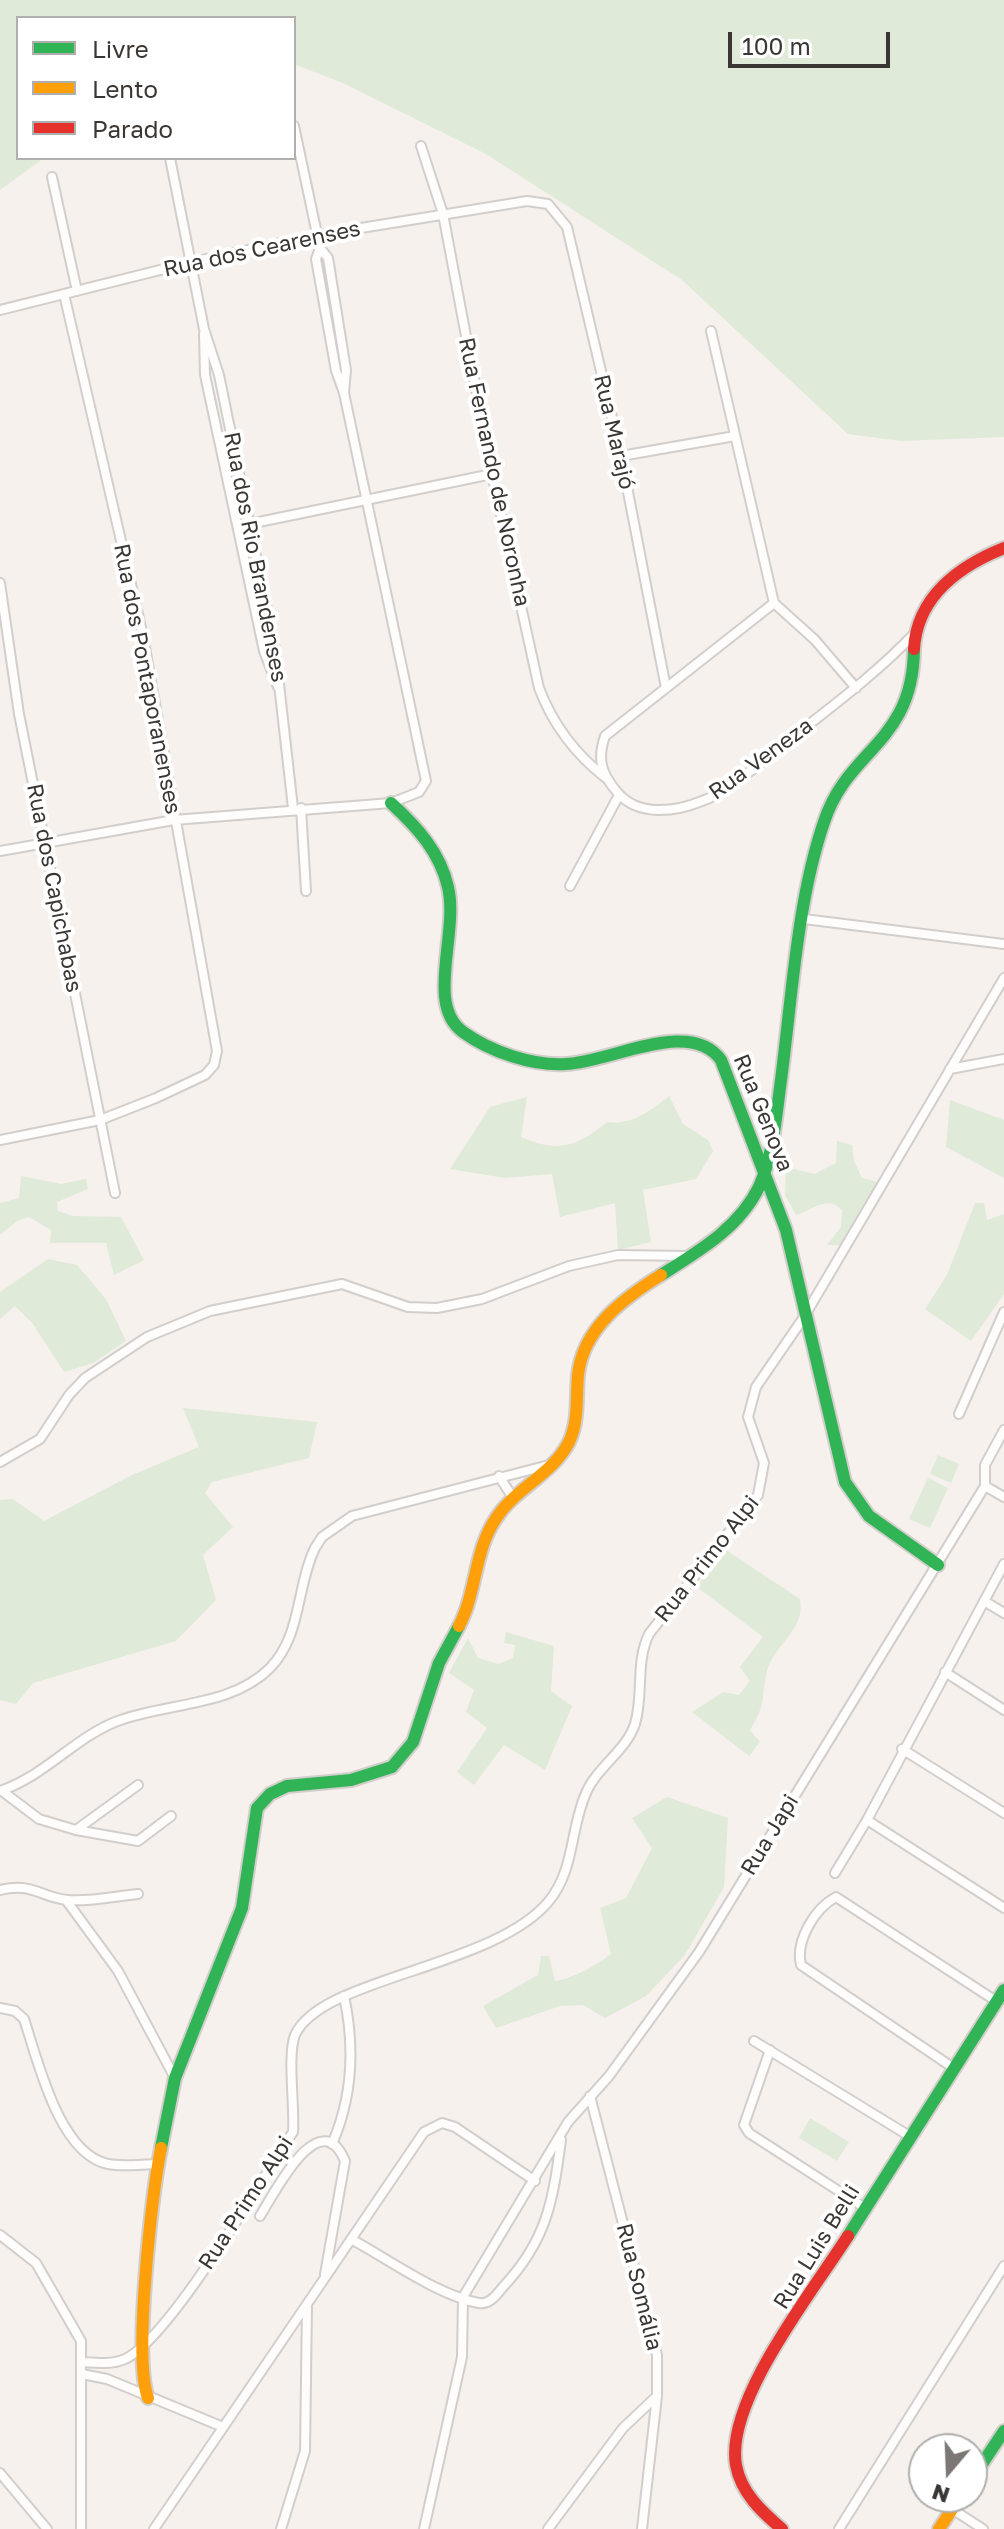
<!DOCTYPE html>
<html>
<head>
<meta charset="utf-8">
<style>
  body { margin:0 }
  #map { position:relative; width:1004px; height:2529px; overflow:hidden; background:#f6f1ed; font-family:"Golos Text",sans-serif }
  canvas { display:block }
  .legend { position:absolute; left:16px; top:16px; width:280px; height:144px; box-sizing:border-box; background:#fff; border:2px solid #b0afad; margin:0; padding:10px 14px; list-style:none; font-size:24px; color:#3a3633 }
  .legend li { display:flex; align-items:center; gap:16px; height:40px }
  .legend b { width:40px; border:2px solid #b0afad }
  .north { position:absolute; left:908px; top:2433px; width:80px; height:80px; box-sizing:border-box; background:#fff; border:2px solid #b0afad; border-radius:50%; rotate:199deg; font-size:22px; font-weight:700; line-height:32px; text-align:center; color:#3a3633 }
  .north::after { content:''; display:block; margin:auto; width:28px; height:36px; background:#7c7774; clip-path:polygon(50% 0,100% 100%,50% 72%,0 100%) }
  .scale { position:absolute; left:728px; top:32px; width:162px; height:36px; box-sizing:border-box; border:4px solid #3a3633; border-top:0; padding-left:10px; font-size:24px; line-height:28px; white-space:nowrap; color:#3a3633; -webkit-text-stroke:6px #fff; paint-order:stroke }
</style>
</head>
<body>
<div id="map">
<canvas width="1004" height="2529"></canvas>
<ul class="legend">
<li><b style="height:10px;background:#30b455"></b>Livre</li>
<li><b style="height:10px;background:#ff9f0a"></b>Lento</li>
<li><b style="height:10px;background:#e5322d"></b>Parado</li>
</ul>
<div class="north">N</div>
<div class="scale">100 m</div>
</div>
<script>
const c = document.querySelector('canvas').getContext('2d');
c.lineJoin = 'round';
function paint(path, color) {
  c.fillStyle = color;
  c.fill(path, 'evenodd');
}
function stroke(path, color, width, dash) {
  c.strokeStyle = color;
  c.lineWidth = width;
  c.lineCap = dash ? 'butt' : 'round';
  c.setLineDash(dash || []);
  c.stroke(path);
}
function label(font, color, halo, rows, align = 'center') {
  c.font = font + ' "Golos Text",sans-serif';
  c.lineWidth = 8;
  c.setLineDash([]);
  c.textBaseline = 'middle';
  c.strokeStyle = halo;
  c.fillStyle = color;
  for (const [text, x, y, turn = 0] of rows) {
    c.save();
    c.translate(x, y);
    c.rotate((+turn || 0) * Math.PI / 180);
    c.textAlign = isNaN(turn) ? turn : align;
    if (halo) c.strokeText(text, 0, 0);
    c.fillText(text, 0, 0);
    c.restore();
  }
}
paint(new Path2D(`
  M 0,0 L 1004,0 L 1004,437 L 901,441 L 848,434 L 682,280 L 486,154 L 345,84 L 294,64 L 294,18 L 18,18 L 18,158 L 44,158 L 0,190 Z
  M 669,1096 L 683,1124 L 708,1140 L 713,1151 L 696,1179 L 643,1190 L 651,1242 L 618,1250 L 615,1203 L 560,1217 L 552,1174 L 505,1178 L 450,1169 L 490,1107 L 527,1097 L 521,1137 C 558,1153 577,1147 607,1122 C 630,1126 651,1111 669,1096 Z
  M 950,1100 L 1004,1120 L 1004,1178 L 946,1147 Z
  M 837,1141 L 852,1145 L 854,1161 L 862,1178 L 877,1182 L 843,1245 L 827,1245 L 841,1227 L 842,1210 C 826,1194 812,1211 796,1215 L 785,1195 L 786,1173 L 794,1169 L 814,1174 L 836,1163 Z
  M 21,1176 L 61,1184 L 86,1179 L 88,1189 L 57,1202 L 58,1211 L 73,1216 L 121,1217 L 144,1260 L 114,1275 L 106,1243 L 50,1243 L 51,1230 L 29,1217 L 17,1221 L 0,1235 L 0,1203 L 19,1198 Z
  M 975,1203 L 984,1203 L 987,1220 L 1004,1214 L 1004,1294 L 971,1341 L 925,1309 L 947,1275 Z
  M 48,1259 L 77,1265 L 106,1299 L 126,1341 L 93,1363 L 64,1372 L 33,1324 L 15,1306 L 0,1319 L 0,1292 Z
  M 183,1408 L 317,1422 L 309,1458 L 212,1482 L 205,1493 L 233,1527 L 203,1555 L 216,1600 L 176,1641 L 33,1683 L 16,1704 L 0,1700 L 0,1500 L 13,1499 L 44,1521 L 132,1475 L 199,1447 Z
  M 938,1455 L 959,1464 L 951,1483 L 930,1474 Z
  M 928,1478 L 948,1488 L 930,1528 L 909,1519 Z
  M 723,1548 L 800,1599 C 806,1630 774,1644 767,1671 C 760,1700 768,1700 750,1730 L 760,1742 L 749,1756 L 692,1712 L 723,1692 L 739,1695 L 750,1681 L 740,1667 L 763,1637 L 697,1587 Z
  M 506,1632 L 554,1646 L 551,1691 L 572,1706 L 545,1770 L 504,1745 L 474,1785 L 457,1772 L 487,1728 L 466,1712 L 474,1690 L 449,1673 L 468,1638 L 478,1658 L 498,1664 L 513,1658 L 515,1645 L 504,1643 Z
  M 667,1797 L 728,1818 L 724,1887 L 685,1955 L 646,1996 L 605,2018 L 583,2005 L 560,2006 L 496,2028 L 483,2006 L 538,1975 L 541,1956 L 549,1956 L 555,1981 C 572,1979 597,1965 611,1954 L 600,1908 L 626,1898 L 652,1848 L 632,1818 Z
  M 810,2118 L 849,2142 L 837,2161 L 799,2138 Z`), '#dfead8');
const street = new Path2D(`
  M 294,126 L 320,248 L 328,258 L 346,370 L 344,393
  M 421,146 L 443,214 L 492,474 L 539,688 C 553,725 575,754 606,778
  M 170,158 L 204,329 L 219,375 L 275,649 L 293,808
  M 52,177 L 77,291
  M 0,310 L 192,262 L 318,235 L 527,201 L 548,204 L 567,227 L 621,456 L 666,688
  M 711,331 L 774,603 L 815,640 L 856,688
  M 204,334 L 205,375 L 264,651 L 278,687
  M 621,456 L 735,436
  M 249,524 L 492,474
  M 0,583 L 19,714 L 115,1193
  M 774,603 L 605,736 C 597,759 601,773 617,792 C 638,817 675,812 702,801 C 730,791 754,767 778,749 C 824,712 873,677 914,634
  M 301,808 L 306,891
  M 0,851 L 174,820 L 391,803 L 419,792 L 426,781 L 344,393 L 336,371 L 316,259 L 320,248
  M 570,886 L 619,795
  M 804,919 L 1004,944
  M 950,1069 L 1004,1059
  M 0,1140 L 100,1120 L 156,1098 L 205,1075 L 214,1065 L 217,1051 L 143,636 L 64,294
  M 959,1414 L 1004,1312
  M 0,1462 L 40,1439 L 69,1395 L 85,1378 L 147,1337 L 210,1311 L 342,1284 L 408,1307 L 437,1308 L 482,1299 L 569,1266 L 618,1255 L 688,1256
  M 499,1476 L 513,1498
  M 985,1486 L 1004,1497
  M 984,1601 L 1004,1613
  M 945,1672 L 1004,1710
  M 902,1749 L 1004,1813
  M 0,1791 C 46,1775 72,1740 115,1722 C 165,1702 230,1708 270,1668 C 302,1635 296,1587 315,1548 L 322,1537 L 352,1516 L 549,1465
  M 2,1791 L 39,1819 L 76,1830 L 138,1841 L 171,1816
  M 867,1820 L 1004,1908
  M 76,1830 L 138,1785
  M 835,1873 L 867,1820 L 1004,1564
  M 0,1890 C 34,1882 41,1898 68,1900 C 90,1902 116,1896 138,1894
  M 66,1900 L 118,1971 L 175,2078
  M 0,2008 L 15,2011 L 24,2019 C 38,2061 59,2154 108,2164 C 123,2167 142,2164 158,2164
  M 754,2041 L 911,2137
  M 770,2050 L 744,2125 L 749,2133 L 865,2208
  M 955,2069 L 801,1965 C 795,1941 815,1908 836,1897 L 996,2001
  M 590,2096 L 657,2355 L 657,2396 L 642,2529
  M 332,2144 C 353,2096 355,2047 344,1996
  M 260,2216 C 274,2194 320,2101 345,2161 L 325,2274
  M 0,2235 L 36,2263 L 81,2341 L 81,2529
  M 351,2239 C 388,2259 439,2296 479,2303 C 490,2305 497,2294 503,2287 C 547,2240 553,2201 561,2140
  M 463,2297 L 568,2122 L 609,2076 L 699,1952 L 985,1486 L 985,1465 L 1004,1430
  M 82,2362 C 96,2363 111,2365 125,2359 C 170,2338 261,2180 293,2132 C 295,2107 287,2055 295,2035 C 321,1977 494,1968 549,1901 C 575,1869 570,1829 586,1793 C 597,1767 626,1751 635,1724 C 644,1694 635,1663 649,1634 L 758,1495 L 764,1463 L 748,1417 L 756,1387 L 804,1317 L 1004,978
  M 82,2374 L 107,2379 L 223,2427
  M 0,2473 L 47,2529
  M 952,2509 L 983,2529
  M 154,2529 L 424,2132 L 442,2123 L 455,2127 L 535,2181
  M 281,2529 L 305,2451 L 307,2306
  M 424,2529 L 462,2357 L 463,2297
  M 548,2529 L 623,2428 L 657,2396
  M 839,2529 L 1004,2266`);
const fast = new Path2D(`
  M 391,803 C 417,827 440,852 448,887 C 459,933 425,1005 463,1032 C 491,1052 532,1066 566,1064 C 612,1062 690,1017 721,1060 L 786,1230 L 845,1482 L 869,1516 L 938,1565
  M 661,1275 C 699,1251 739,1228 759,1187 C 774,1153 776,1116 781,1080 C 792,997 797,901 824,822 C 848,748 913,744 914,649
  M 161,2148 L 175,2078 L 242,1908 L 257,1808 L 270,1794 L 287,1786 L 351,1780 L 392,1767 L 413,1742 L 439,1663 L 459,1626
  M 848,2236 L 1004,1990
  M 972,2479 L 1004,2431`);
const slow = new Path2D(`
  M 459,1626 C 477,1592 474,1549 497,1517 C 516,1488 553,1474 569,1442 C 579,1421 576,1398 578,1375 C 583,1328 624,1298 661,1275
  M 148,2398 C 133,2357 152,2196 161,2148
  M 939,2529 L 960,2497`);
const jam = new Path2D(`
  M 914,649 C 917,597 959,566 1004,548
  M 782,2529 C 762,2512 741,2493 736,2465 C 725,2401 813,2291 848,2236`);
stroke(street, '#d2cecb', 12);
stroke(fast, '#d2cecb', 16);
stroke(slow, '#d2cecb', 16);
stroke(jam, '#d2cecb', 16);
stroke(street, '#fefdfc', 8);
stroke(fast, '#30b455', 12);
stroke(slow, '#ff9f0a', 12);
stroke(jam, '#e5322d', 12);
label('22px', '#3a3633', '#fff', [
  ["Rua dos Cearenses",262,249,-12],
  ["Rua Marajó",614,432,77],
  ["Rua Fernando de Noronha",494,472,78],
  ["Rua dos Rio Brandenses",255,557,79],
  ["Rua dos Pontaporanenses",147,679,79],
  ["Rua Veneza",761,759,-36],
  ["Rua dos Capichabas",54,888,79],
  ["Rua Genova",763,1113,68],
  ["Rua Primo Alpi",707,1559,-52],
  ["Rua Japi",770,1835,-59],
  ["Rua Primo Alpi",246,2203,-57],
  ["Rua Luis Belli",817,2247,-58],
  ["Rua Somália",639,2287,76]
]);
</script>
</body>
</html>
